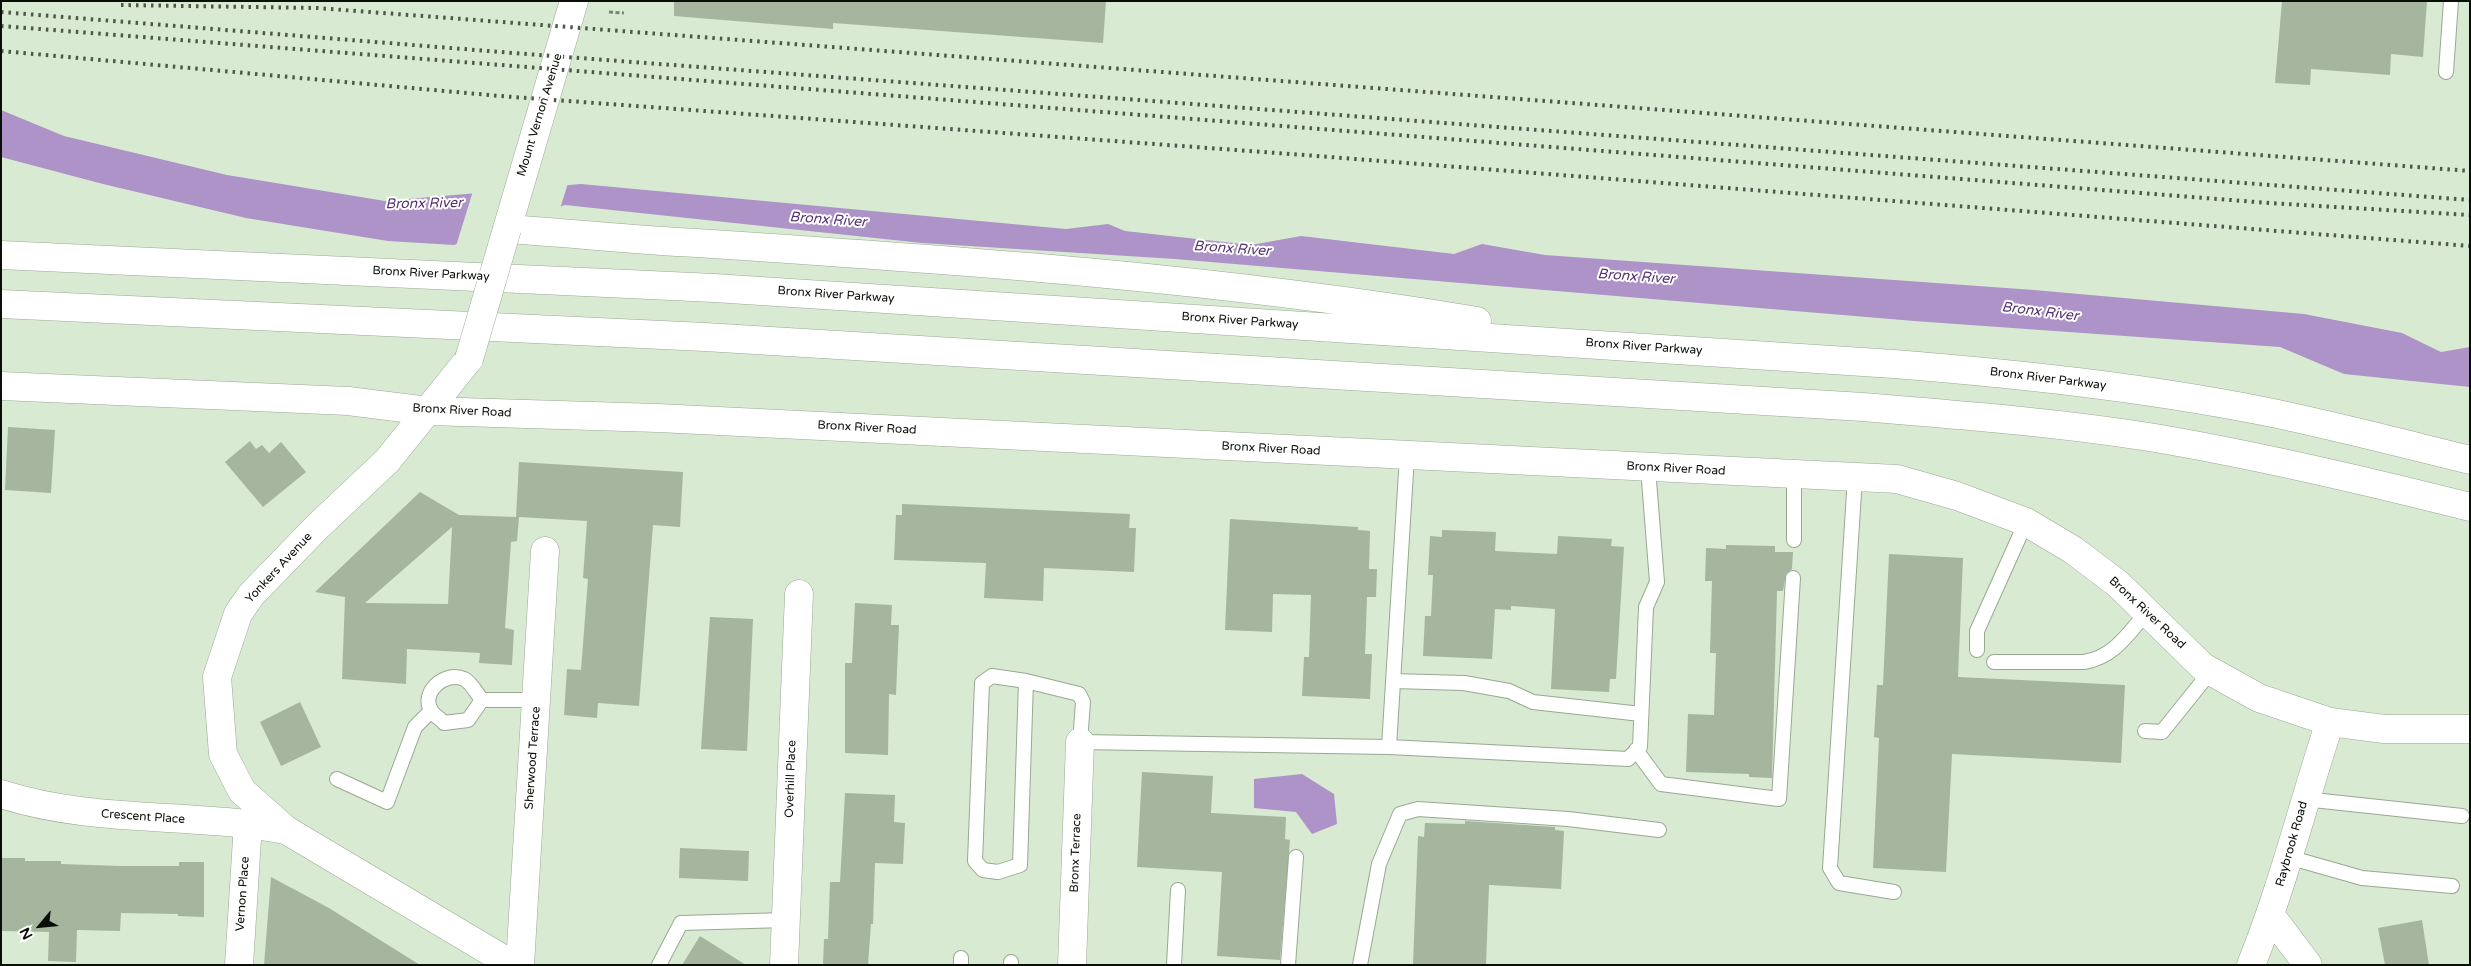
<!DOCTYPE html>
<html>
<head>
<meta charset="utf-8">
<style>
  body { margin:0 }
  #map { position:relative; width:2471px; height:966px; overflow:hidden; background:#d9ead2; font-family:"Varela Round",sans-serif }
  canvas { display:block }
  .frame { position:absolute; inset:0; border:2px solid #090f07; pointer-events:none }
  .north { position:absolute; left:15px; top:901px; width:50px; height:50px; -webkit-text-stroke:4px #fff; paint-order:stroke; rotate:242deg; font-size:14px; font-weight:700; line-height:20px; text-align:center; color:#090f07 }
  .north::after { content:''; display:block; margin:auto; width:18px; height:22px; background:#090f07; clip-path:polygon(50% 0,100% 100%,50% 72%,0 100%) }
</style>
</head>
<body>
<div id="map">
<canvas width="2471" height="966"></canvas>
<div class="frame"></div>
<div class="north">N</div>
</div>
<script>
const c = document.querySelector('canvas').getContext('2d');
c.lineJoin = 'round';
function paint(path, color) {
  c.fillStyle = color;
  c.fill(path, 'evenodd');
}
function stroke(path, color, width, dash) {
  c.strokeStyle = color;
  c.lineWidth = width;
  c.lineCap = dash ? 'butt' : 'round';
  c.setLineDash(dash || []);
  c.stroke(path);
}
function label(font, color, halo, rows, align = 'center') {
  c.font = font + ' "Varela Round",sans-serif';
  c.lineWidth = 4;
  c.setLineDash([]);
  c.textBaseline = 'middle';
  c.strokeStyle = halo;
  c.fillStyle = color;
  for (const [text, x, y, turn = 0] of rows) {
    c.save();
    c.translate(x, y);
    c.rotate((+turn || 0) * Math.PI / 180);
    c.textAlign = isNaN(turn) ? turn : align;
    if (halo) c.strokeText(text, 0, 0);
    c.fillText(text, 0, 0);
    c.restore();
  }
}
paint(new Path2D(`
  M 1,110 L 64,136 L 227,175 L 385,201 L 581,184 L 1066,229 L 1108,224 L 1125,231 L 1251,245 L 1301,236 L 1454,254 L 1482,244 L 1545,255 L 2034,290 L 2304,314 L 2402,333 L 2441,352 L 2470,347 L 2470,387 L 2344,374 L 2280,347 L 1914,321 L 1175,259 L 922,243 L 565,205 L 454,245 L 388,241 L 246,218 L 103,184 L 1,157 Z
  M 1302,774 L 1334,794 L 1337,824 L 1312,834 L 1296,812 L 1254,808 L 1254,779 Z`), '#ad93c7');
paint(new Path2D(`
  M 568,183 L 560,209 L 456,246 L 473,191 Z`), '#d9ead2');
paint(new Path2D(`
  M 674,1 L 1106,1 L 1103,43 L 833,23 L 833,29 L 674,16 Z
  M 2282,1 L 2427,1 L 2423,57 L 2391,54 L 2390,75 L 2311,69 L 2310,85 L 2275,83 Z
  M 8,427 L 55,430 L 51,493 L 5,490 Z
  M 250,441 L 256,449 L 262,445 L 269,453 L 281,442 L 306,472 L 263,507 L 225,462 Z
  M 519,462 L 683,472 L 680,527 L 653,525 L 639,706 L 598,703 L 597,718 L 564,715 L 567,669 L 581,670 L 588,579 L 583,578 L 587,521 L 519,517 L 517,541 L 511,542 L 505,628 L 514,630 L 512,665 L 479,663 L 480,653 L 407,649 L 406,684 L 342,679 L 345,597 L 315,592 L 420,492 L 459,515 L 516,517 ZM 452,527 L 448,604 L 365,603 Z
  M 902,504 L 1130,514 L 1129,528 L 1136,528 L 1134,572 L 1044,568 L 1043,601 L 984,598 L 986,563 L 894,560 L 896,515 L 902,515 Z
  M 1230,519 L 1358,527 L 1358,530 L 1370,531 L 1369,569 L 1377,569 L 1376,597 L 1367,597 L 1365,654 L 1372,654 L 1370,699 L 1302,696 L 1304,657 L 1309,657 L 1311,595 L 1273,594 L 1272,632 L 1225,630 Z
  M 1442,530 L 1496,532 L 1495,551 L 1557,554 L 1558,536 L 1612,539 L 1611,546 L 1624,547 L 1616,679 L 1610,679 L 1609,692 L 1551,689 L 1555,609 L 1511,606 L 1511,610 L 1495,609 L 1492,659 L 1423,656 L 1425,616 L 1431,616 L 1433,575 L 1428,575 L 1430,536 L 1442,537 Z
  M 1726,545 L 1775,546 L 1775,552 L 1793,552 L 1792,569 L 1786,574 L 1783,591 L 1777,591 L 1772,778 L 1749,777 L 1749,774 L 1686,772 L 1688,714 L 1714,715 L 1716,653 L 1710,653 L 1712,581 L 1705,581 L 1706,548 L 1726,549 Z
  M 1889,554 L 1963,558 L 1958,677 L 2125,685 L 2121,763 L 1952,754 L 1946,872 L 1873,868 L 1879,738 L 1874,737 L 1877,685 L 1883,685 Z
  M 855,603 L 892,605 L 891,625 L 899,625 L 896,695 L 889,694 L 888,755 L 845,753 L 845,663 L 852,663 Z
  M 710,617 L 753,619 L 747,751 L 701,749 Z
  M 300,702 L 321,747 L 281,766 L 260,722 Z
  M 1142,772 L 1213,776 L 1211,813 L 1286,817 L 1285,839 L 1290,840 L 1280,960 L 1217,956 L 1222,872 L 1137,867 Z
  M 845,793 L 895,795 L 894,822 L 905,823 L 903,864 L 875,863 L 873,924 L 871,924 L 868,965 L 823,965 L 824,939 L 828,939 L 830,882 L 840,882 Z
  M 1465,821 L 1555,827 L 1555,830 L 1564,831 L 1561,889 L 1489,885 L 1486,965 L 1413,965 L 1418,836 L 1424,837 L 1425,823 L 1465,824 Z
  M 680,848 L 749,851 L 748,881 L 679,878 Z
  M 1,858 L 25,858 L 25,861 L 61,861 L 61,864 L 121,866 L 179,866 L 179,862 L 204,862 L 204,917 L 178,916 L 178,914 L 121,913 L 120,931 L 77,930 L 76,962 L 48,961 L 49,932 L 1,931 Z
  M 271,877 L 329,908 L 420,965 L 264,965 Z
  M 2422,920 L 2429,965 L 2385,965 L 2378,928 Z
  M 700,936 L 746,965 L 682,965 Z`), '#a5b59e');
const service = new Path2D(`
  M 2446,72 L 2451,1
  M 1794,475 L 1794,540
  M 1855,477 L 1830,868 L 1839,883 L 1894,892
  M 1977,650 L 1977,631 L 2026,522
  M 1994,662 L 2084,662 C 2114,657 2128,634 2147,612
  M 1026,681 L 1020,865 L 998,872 L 983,870 L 975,861 L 982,683 L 992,676 L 1026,681 L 1079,694 L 1083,702 L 1080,742 L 1389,747 L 1628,759 L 1640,747 L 1646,607 L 1657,582 L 1648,468
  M 1393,681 L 1464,683 L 1509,691 L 1533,702 L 1641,714
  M 482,700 C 477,694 471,682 464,679 C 445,670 419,693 432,712 C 435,716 441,719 444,723 L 468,720 L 482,700 L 536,700
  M 2145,731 L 2162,732 L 2211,671
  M 1389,747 L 1407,456
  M 1636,750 L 1661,784 L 1779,799 L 1793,578
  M 337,779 L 387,802 L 415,727 L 431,711
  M 2304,799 L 2462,816
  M 2288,857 L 2362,878 L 2452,886
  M 659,965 L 681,923 L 786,920
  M 961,965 L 961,958
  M 1011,965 L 1011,962
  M 1174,965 L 1178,890
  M 1288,965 L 1296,857
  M 1360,965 L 1379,864 L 1400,814 L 1418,809 L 1568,819 L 1659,830`);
const minor = new Path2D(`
  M 2271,916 L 2308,965
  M 239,965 L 248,823
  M 520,965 L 545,551
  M 784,965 L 799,594
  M 1072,965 L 1080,742
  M 2251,965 C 2283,886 2303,803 2330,722`);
const tertiary = new Path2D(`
  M 1,386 L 348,401 L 428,411 L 658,418 L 1897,479 L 1957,496 L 2026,522 L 2073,550 L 2118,584 L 2203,667 L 2259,698 L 2330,722 L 2384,729 L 2470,729
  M 1,794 C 94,824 192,812 286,830`);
const primary = new Path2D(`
  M 507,229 L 574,1
  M 469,359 L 387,461 L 317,527 L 251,595 L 238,614 L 217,677 L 223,754 L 242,791 L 286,830 L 513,965`);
const motorway = new Path2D(`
  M 507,229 C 570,233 634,240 697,243 C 958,260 1219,278 1477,321
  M 1,255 L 714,288 L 1894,364 C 2018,374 2141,387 2263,411 C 2332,425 2401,443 2470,460
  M 1,304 L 705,337 L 1863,407 C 1959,415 2054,422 2149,437 C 2257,455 2363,480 2470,507`);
stroke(service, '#99a892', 16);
stroke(minor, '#99a892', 29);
stroke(tertiary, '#99a892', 29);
stroke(primary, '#99a892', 29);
stroke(motorway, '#99a892', 29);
stroke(new Path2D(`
  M 609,12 L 624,13`), '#7a8675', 3, [4, 2.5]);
stroke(service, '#fff', 14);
stroke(minor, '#fff', 28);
stroke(tertiary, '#fff', 28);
stroke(primary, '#fff', 28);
stroke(motorway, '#fff', 28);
stroke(new Path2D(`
  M 121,5 L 317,8 L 2470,171
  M 1,12 L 513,53 L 2470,200
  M 1,26 L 2269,203 L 2470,215
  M 1,51 L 500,96 L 1304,155 L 2470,246`), '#4e574a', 4, [2.5, 5]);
const primaryBridge = new Path2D(`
  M 469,359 L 507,229`);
stroke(primaryBridge, '#99a892', 29, []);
stroke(primaryBridge, '#fff', 28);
label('12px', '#090f07', '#fff', [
  ["Mount Vernon Avenue",540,115,-73],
  ["Bronx River Parkway",431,274,3],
  ["Bronx River Parkway",836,295,4],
  ["Bronx River Parkway",1240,321,4],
  ["Bronx River Parkway",1644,347,4],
  ["Bronx River Parkway",2048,379,7],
  ["Bronx River Road",462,411,3],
  ["Bronx River Road",867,428,3],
  ["Bronx River Road",1271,449,3],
  ["Bronx River Road",1676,469,3],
  ["Yonkers Avenue",279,568,-47],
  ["Bronx River Road",2147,613,43],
  ["Sherwood Terrace",533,758,-86],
  ["Overhill Place",791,779,-88],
  ["Crescent Place",143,817,4],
  ["Raybrook Road",2292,844,-74],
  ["Bronx Terrace",1076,853,-88],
  ["Vernon Place",243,894,-86]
]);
label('italic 14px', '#543271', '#fff', [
  ["Bronx River",424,204,-1],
  ["Bronx River",828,220,4],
  ["Bronx River",1232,249,4],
  ["Bronx River",1636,277,4],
  ["Bronx River",2040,312,7]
]);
</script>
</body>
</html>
